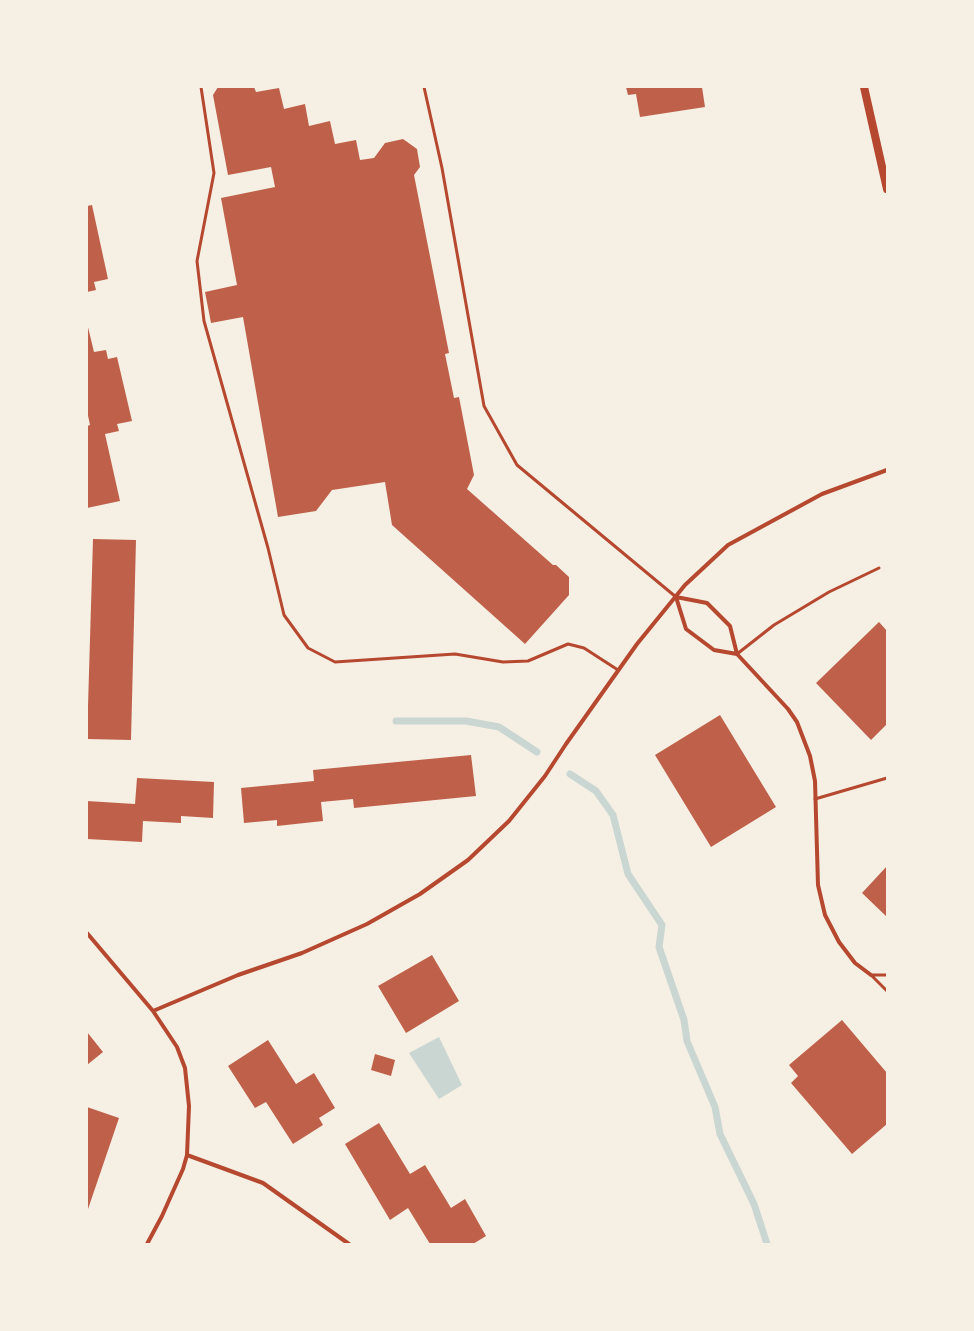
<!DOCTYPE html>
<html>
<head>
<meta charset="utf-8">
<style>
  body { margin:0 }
  #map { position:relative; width:974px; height:1331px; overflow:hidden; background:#f6efe4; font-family:"IBM Plex Sans",sans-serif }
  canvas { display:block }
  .frame { position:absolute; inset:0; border:88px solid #f6efe4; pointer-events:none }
</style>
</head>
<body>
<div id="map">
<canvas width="974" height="1331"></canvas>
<div class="frame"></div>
</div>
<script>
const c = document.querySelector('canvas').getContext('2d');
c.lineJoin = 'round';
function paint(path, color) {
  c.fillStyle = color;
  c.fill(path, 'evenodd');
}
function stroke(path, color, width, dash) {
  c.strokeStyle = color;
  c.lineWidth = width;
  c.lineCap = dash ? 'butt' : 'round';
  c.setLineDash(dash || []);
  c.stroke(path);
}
paint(new Path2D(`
  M 439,1037 L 462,1085 L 439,1099 L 409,1053 Z`), '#c9d6d2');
stroke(new Path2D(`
  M 396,721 L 466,721 L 499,727 L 537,752
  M 570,774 L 596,791 L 613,815 L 628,874 L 662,925 L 659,947 L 684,1020 L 687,1041 L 715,1107 L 720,1134 L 754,1204 L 767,1244`), '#c9d6d2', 7);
paint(new Path2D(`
  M 218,87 L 254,87 L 256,92 L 279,88 L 284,109 L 305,104 L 309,126 L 330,121 L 335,144 L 356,140 L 360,160 L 374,158 L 385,143 L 403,139 L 417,149 L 420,167 L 414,175 L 449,353 L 445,354 L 454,398 L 459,397 L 474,475 L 467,489 L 553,565 L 556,565 L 569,577 L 569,595 L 525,644 L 392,525 L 385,482 L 332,490 L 316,511 L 278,517 L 243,317 L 211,323 L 205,292 L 237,285 L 221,198 L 275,187 L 271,167 L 228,175 L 213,95 Z
  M 626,87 L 702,87 L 705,107 L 640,117 L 636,94 L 628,95 Z
  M 92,205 L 108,279 L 94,282 L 96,290 L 87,292 L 87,206 Z
  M 87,323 L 94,352 L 106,350 L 108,359 L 117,357 L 132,421 L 117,424 L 119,431 L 105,434 L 120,501 L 87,508 L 87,426 L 90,425 L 87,411 Z
  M 93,539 L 136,540 L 131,740 L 87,739 Z
  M 879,622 L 887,631 L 887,724 L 871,740 L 816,683 Z
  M 720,715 L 776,807 L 711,847 L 655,755 Z
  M 471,755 L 476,796 L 354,808 L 353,799 L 321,802 L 323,821 L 277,826 L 277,820 L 244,823 L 241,788 L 314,781 L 313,770 Z
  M 137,778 L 214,782 L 213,818 L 181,816 L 181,823 L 143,821 L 142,842 L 87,839 L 87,801 L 135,804 Z
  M 887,866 L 887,917 L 862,893 Z
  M 432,955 L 459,1001 L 406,1033 L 378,986 Z
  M 842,1020 L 887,1073 L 887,1124 L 852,1154 L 791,1083 L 798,1076 L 789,1065 Z
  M 87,1032 L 103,1052 L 87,1065 Z
  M 268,1040 L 296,1084 L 314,1073 L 335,1108 L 319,1118 L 323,1125 L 293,1144 L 266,1102 L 255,1108 L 228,1066 Z
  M 375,1054 L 395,1060 L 391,1076 L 371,1070 Z
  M 87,1107 L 119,1118 L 87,1212 Z
  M 379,1123 L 410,1174 L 425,1165 L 451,1208 L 465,1199 L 486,1236 L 473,1244 L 430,1244 L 408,1208 L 390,1220 L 345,1144 Z`), '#bf614a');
stroke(new Path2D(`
  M 201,87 L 214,173 L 197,261 L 204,321 L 268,548 L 284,615 L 308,648 L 335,662 L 455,654 L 503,662 L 528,661 L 568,644 L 584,648 L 618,670
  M 424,87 L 442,168 L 484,406 L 517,465 L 676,597
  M 737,654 L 774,625 L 829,592 L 879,568
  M 815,799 L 887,778
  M 871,975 L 887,991
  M 871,975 L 887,975`), '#b5482f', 3);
stroke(new Path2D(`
  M 737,654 L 714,650 L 686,629 L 676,597 L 707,603 L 730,626 L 737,654 L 788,709 L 797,722 L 810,756 L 815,781 L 818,885 L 825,915 L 839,942 L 855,963 L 871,975
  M 87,933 L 153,1011 L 177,1047 L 185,1068 L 189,1106 L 187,1155 L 183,1169 L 162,1216 L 147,1244
  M 153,1011 L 238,975 L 302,953 L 367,924 L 420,894 L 468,860 L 509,821 L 545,776 L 566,744 L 637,644 L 685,585 L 728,545 L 822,494 L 887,470
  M 187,1155 L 263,1183 L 349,1244`), '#b5482f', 4);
stroke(new Path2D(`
  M 864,87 L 887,189`), '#b5482f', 8);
</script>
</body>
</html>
